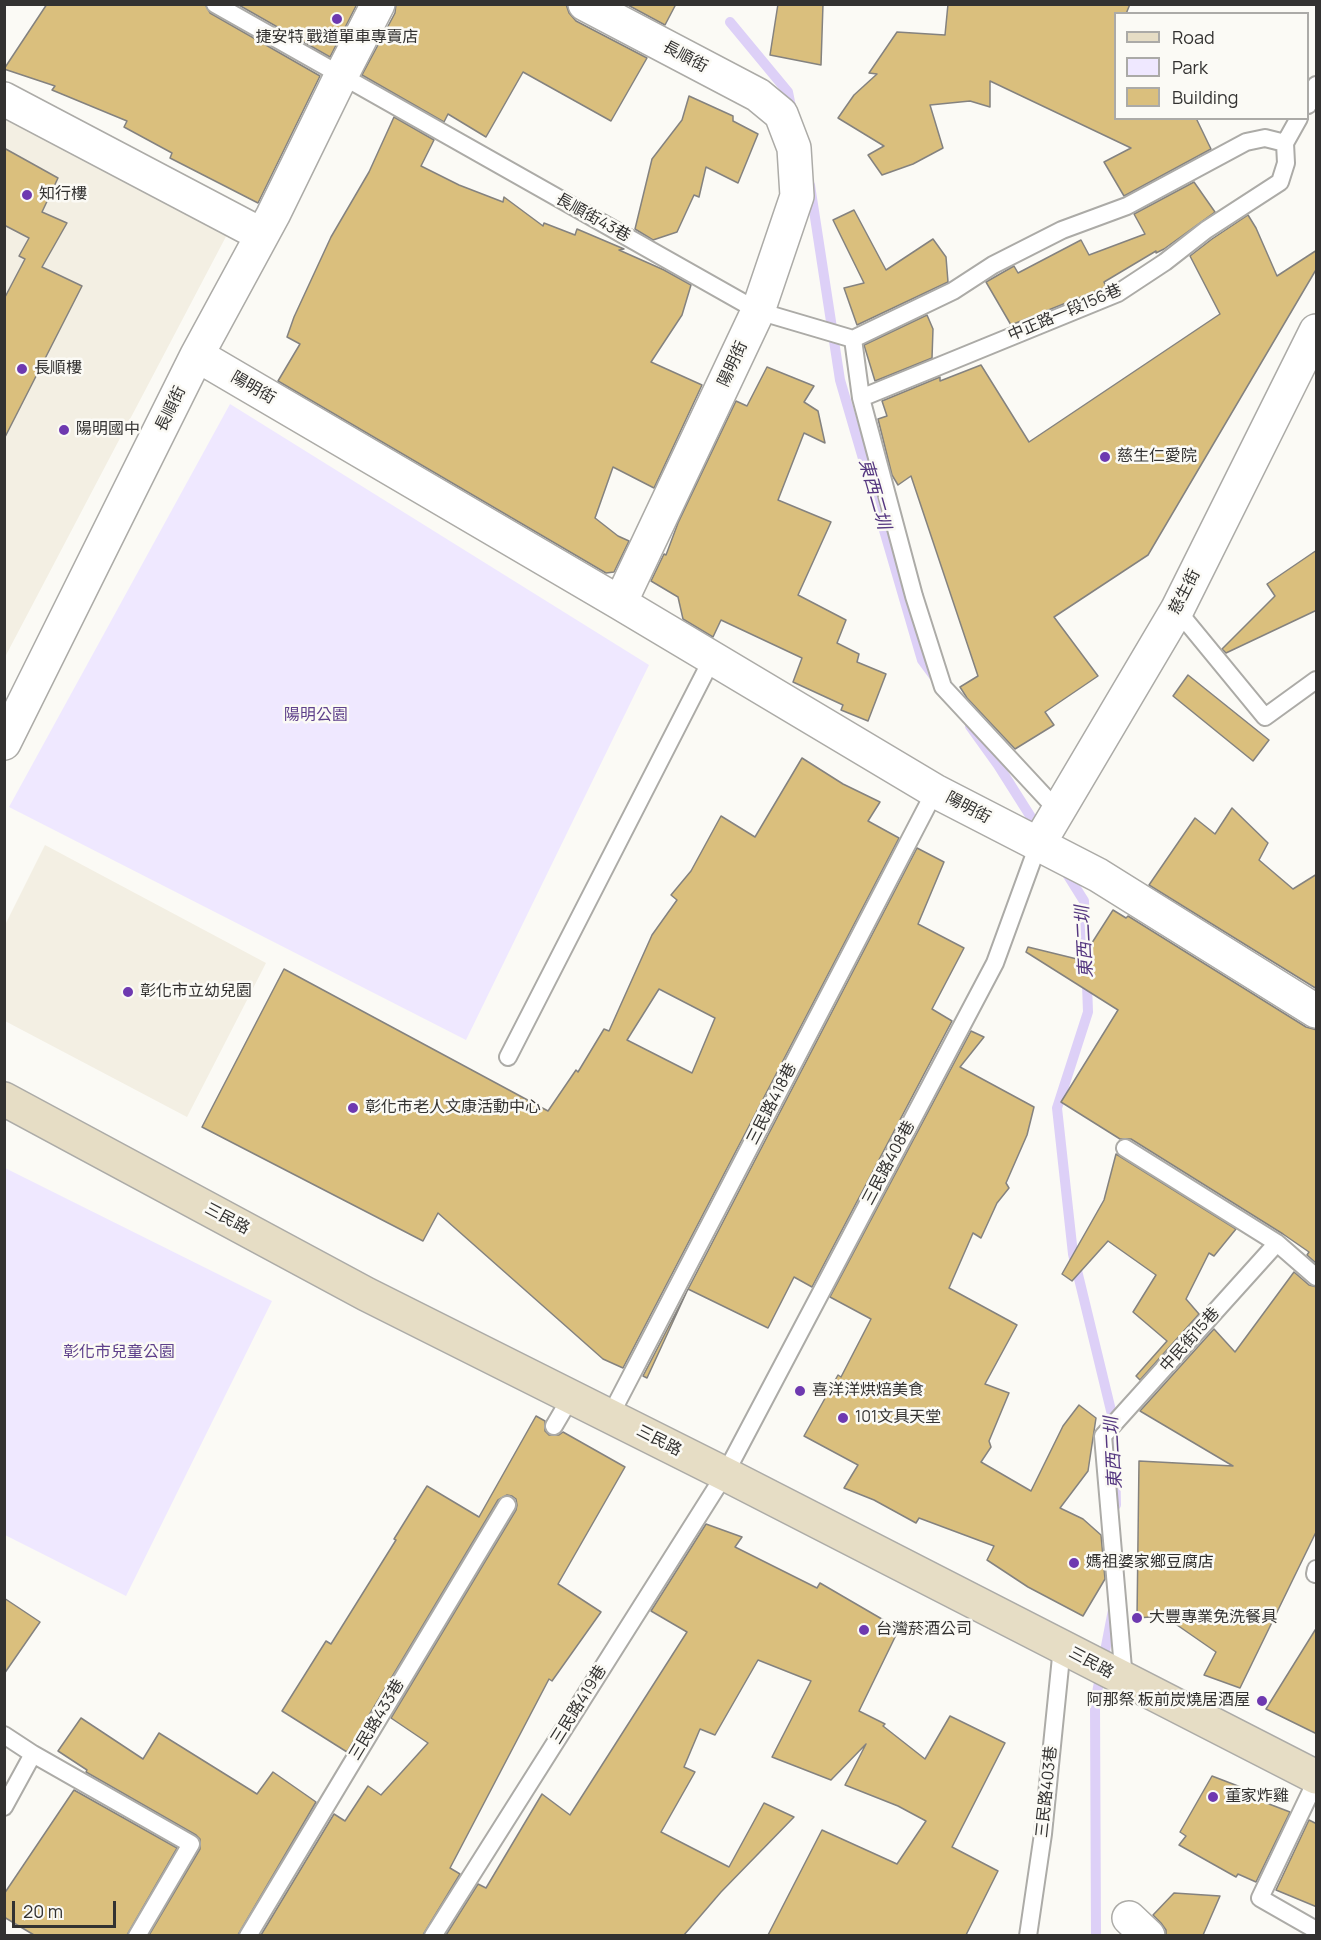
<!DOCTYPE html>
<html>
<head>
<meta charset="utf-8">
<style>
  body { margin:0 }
  #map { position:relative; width:1321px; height:1940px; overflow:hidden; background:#fbfaf5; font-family:Manrope,sans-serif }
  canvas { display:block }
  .frame { position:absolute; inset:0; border:6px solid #333231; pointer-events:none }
  .legend { position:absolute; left:1114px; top:12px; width:195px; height:108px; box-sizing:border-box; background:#fbfaf5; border:2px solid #abaaa7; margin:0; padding:8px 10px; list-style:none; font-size:18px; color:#333231 }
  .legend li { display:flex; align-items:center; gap:12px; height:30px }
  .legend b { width:30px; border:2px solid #abaaa7 }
  .scale { position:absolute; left:12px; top:1901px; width:104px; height:27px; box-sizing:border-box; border:3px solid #333231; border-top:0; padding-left:8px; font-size:18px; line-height:21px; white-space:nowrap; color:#333231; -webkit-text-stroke:4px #fbfaf5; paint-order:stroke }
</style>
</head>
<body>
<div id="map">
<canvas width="1321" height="1940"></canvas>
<div class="frame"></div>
<ul class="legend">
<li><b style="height:8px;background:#e6ddc5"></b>Road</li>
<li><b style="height:16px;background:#efe8ff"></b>Park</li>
<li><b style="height:16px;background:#dabf7d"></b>Building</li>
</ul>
<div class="scale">20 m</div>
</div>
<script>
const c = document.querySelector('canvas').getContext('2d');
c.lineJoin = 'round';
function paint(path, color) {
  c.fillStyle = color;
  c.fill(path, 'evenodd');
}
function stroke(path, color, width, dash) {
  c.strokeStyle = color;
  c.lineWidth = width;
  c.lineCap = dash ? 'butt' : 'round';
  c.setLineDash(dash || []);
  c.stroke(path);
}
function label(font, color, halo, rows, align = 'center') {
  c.font = font + ' Manrope,"Noto Sans TC",sans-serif';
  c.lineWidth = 5;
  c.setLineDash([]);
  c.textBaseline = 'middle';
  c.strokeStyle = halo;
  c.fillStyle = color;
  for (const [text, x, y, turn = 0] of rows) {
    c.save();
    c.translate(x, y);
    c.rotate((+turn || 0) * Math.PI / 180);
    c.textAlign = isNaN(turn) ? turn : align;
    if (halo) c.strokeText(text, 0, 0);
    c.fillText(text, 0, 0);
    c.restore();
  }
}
paint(new Path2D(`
  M 5,107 L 231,227 L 5,657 Z
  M 45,845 L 266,963 L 187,1117 L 5,1021 L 5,925 Z`), '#f3efe3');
paint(new Path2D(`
  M 230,404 L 649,665 L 466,1040 L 9,807 Z
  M 5,1168 L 272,1301 L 126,1596 L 5,1535 Z`), '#efe8ff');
stroke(new Path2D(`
  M 730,22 L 788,92 L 792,112
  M 810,185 L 840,380 L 922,660 L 936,679
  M 970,726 L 998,765 L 1041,833
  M 1064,869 L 1084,901 L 1088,1012 L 1057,1108 L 1073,1254 L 1114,1423 L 1116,1505
  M 1096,1936 L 1095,1703 L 1113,1610`), '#ddd0f7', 10);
const building = new Path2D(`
  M 47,4 L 205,4 L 210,13 L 320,76 L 258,203 L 170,158 L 172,153 L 124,127 L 127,121 L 52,90 L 55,86 L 4,69 Z
  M 237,4 L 357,4 L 330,57 Z
  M 396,4 L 566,4 L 569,13 L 576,21 L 647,58 L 611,121 L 523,72 L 486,137 L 448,114 L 444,122 L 362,75 L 395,13 Z
  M 626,4 L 676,4 L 665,25 Z
  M 778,4 L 823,4 L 821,65 L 770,55 Z
  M 948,4 L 1130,4 L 1126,14 L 1116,14 L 1116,118 L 1196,118 L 1211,149 L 1124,196 L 1104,162 L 1131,148 L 990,81 L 990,107 L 970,101 L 930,105 L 943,148 L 913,164 L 882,175 L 868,155 L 884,146 L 838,118 L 854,95 L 877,74 L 869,73 L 897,32 L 945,35 Z
  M 689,96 L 733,116 L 733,121 L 758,134 L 738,183 L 706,167 L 699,197 L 694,195 L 677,232 L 653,240 L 635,229 L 652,159 L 682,120 Z
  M 394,117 L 434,140 L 421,166 L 459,185 L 503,202 L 504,197 L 543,226 L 544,223 L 575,235 L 577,229 L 624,249 L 619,250 L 664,270 L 691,285 L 682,315 L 651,362 L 702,385 L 654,488 L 613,467 L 595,518 L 618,536 L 629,541 L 614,572 L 606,573 L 278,381 L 300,344 L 287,337 L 294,317 L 331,237 L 369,172 Z
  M 4,148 L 58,178 L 42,212 L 67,223 L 42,267 L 82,286 L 4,439 L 4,299 L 25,259 L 19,256 L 29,238 L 4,225 Z
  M 1194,182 L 1215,212 L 1164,249 L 1156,253 L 1156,251 L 1104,282 L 1106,287 L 1011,325 L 986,282 L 1014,266 L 1018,273 L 1081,240 L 1089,255 L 1145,234 L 1134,214 Z
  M 854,210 L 886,270 L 933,239 L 946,257 L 948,282 L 857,325 L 844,288 L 864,283 L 833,220 Z
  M 1248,215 L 1256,228 L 1277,276 L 1317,250 L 1317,268 L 1148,555 L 1054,617 L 1098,676 L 1045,712 L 1054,725 L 1015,749 L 967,698 L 960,687 L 978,676 L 911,476 L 898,485 L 892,475 L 878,419 L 887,416 L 882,401 L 940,377 L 940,381 L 981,365 L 1029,442 L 1220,314 L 1190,256 L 1212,239 Z
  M 927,315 L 933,329 L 932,358 L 875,381 L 864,345 Z
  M 767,367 L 814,386 L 804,402 L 818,411 L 825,443 L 804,433 L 778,500 L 831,522 L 798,595 L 846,620 L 837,643 L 859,654 L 857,662 L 886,674 L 868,721 L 841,710 L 843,705 L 793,682 L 802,658 L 721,620 L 713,637 L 683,619 L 678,597 L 651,581 L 664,554 L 666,555 L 678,523 L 736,401 L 747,406 Z
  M 1317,550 L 1317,610 L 1226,653 L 1222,649 L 1275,596 L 1267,584 Z
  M 1188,675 L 1269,740 L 1253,761 L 1173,696 Z
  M 802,758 L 843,784 L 880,802 L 868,821 L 899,838 L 623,1368 L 603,1359 L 438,1213 L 423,1241 L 202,1127 L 284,969 L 548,1111 L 576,1070 L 578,1072 L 604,1029 L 609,1031 L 652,935 L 677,900 L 671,895 L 691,871 L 721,816 L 755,837 ZM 659,989 L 715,1018 L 692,1073 L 627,1040 Z
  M 1232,808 L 1268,843 L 1259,860 L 1293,889 L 1317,874 L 1317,989 L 1149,885 L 1195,818 L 1215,834 Z
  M 917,848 L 944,862 L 918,924 L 964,948 L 932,1009 L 952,1021 L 812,1287 L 794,1277 L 768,1328 L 688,1289 L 647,1378 L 643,1376 Z
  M 1113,910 L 1126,918 L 1128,916 L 1306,1027 L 1317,1030 L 1317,1264 L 1307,1255 L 1309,1252 L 1283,1234 L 1131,1139 L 1120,1139 L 1061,1102 L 1118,1010 L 1026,952 L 1028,947 L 1081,960 Z
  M 971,1031 L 984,1037 L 960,1067 L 1034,1107 L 1027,1135 L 1006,1183 L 1009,1188 L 997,1203 L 981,1238 L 973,1233 L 949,1288 L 1017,1325 L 985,1384 L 1009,1393 L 989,1441 L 991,1447 L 981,1462 L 1031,1491 L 1063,1426 L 1079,1405 L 1096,1418 L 1088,1471 L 1060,1508 L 1083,1519 L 1101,1535 L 1105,1579 L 1083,1616 L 1028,1587 L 987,1560 L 994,1546 L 919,1518 L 916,1523 L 874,1500 L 844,1488 L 858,1465 L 804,1436 L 838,1375 L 841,1377 L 871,1319 L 830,1297 Z
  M 1116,1154 L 1236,1229 L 1214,1256 L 1209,1253 L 1186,1299 L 1199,1314 L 1140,1380 L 1136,1376 L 1167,1341 L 1133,1312 L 1156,1275 L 1108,1241 L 1072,1281 L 1062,1274 L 1104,1200 Z
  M 1294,1272 L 1309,1285 L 1317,1287 L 1317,1530 L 1240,1688 L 1204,1675 L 1216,1652 L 1164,1616 L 1137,1618 L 1139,1461 L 1233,1466 L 1140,1411 L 1214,1329 L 1235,1352 Z
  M 536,1416 L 545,1421 L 545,1431 L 549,1435 L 559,1435 L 563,1432 L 625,1467 L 558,1584 L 601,1612 L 552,1681 L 549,1679 L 450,1868 L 460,1874 L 423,1935 L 261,1935 L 334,1814 L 345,1821 L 368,1786 L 381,1795 L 428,1743 L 391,1718 L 516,1510 L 517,1505 L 516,1499 L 512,1496 L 507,1495 L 498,1500 L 347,1752 L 282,1711 L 326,1641 L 331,1644 L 396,1540 L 394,1539 L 427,1486 L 479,1517 Z
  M 706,1524 L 742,1537 L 735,1547 L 817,1588 L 820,1583 L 899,1629 L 859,1711 L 885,1724 L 883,1726 L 925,1759 L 950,1716 L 1005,1743 L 952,1847 L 998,1871 L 966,1935 L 768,1935 L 822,1830 L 897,1864 L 926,1821 L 898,1806 L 845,1785 L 866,1744 L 831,1780 L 772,1757 L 811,1681 L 758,1660 L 715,1735 L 700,1729 L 684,1767 L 695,1772 L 661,1832 L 729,1867 L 764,1803 L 794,1817 L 721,1892 L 684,1935 L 446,1935 L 478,1884 L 486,1888 L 542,1794 L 570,1815 L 687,1632 L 651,1611 Z
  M 4,1598 L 40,1622 L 4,1674 Z
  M 1317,1627 L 1317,1734 L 1266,1709 Z
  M 81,1718 L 143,1759 L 159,1733 L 257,1794 L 273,1772 L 316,1802 L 238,1935 L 149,1935 L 200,1849 L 200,1839 L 196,1835 L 86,1772 L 87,1770 L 58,1751 Z
  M 1212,1776 L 1251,1791 L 1248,1796 L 1290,1812 L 1256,1882 L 1238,1874 L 1236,1877 L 1179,1845 L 1186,1836 L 1180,1832 Z
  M 74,1790 L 177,1848 L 127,1935 L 34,1935 L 4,1917 L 4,1894 Z
  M 1309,1820 L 1317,1824 L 1317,1907 L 1276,1890 Z
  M 1174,1893 L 1220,1896 L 1203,1935 L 1166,1935 L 1166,1930 L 1161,1923 L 1153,1915 Z`);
paint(building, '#dabf7d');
stroke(building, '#84827f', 1.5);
const lane = new Path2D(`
  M 215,4 L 758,311 L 853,339
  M 1308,105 L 1316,85
  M 853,339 L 861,398 L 914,596 L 943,687 L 1059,812
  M 853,339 L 953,291 L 993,265 L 1062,230 L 1127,206 L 1246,142 L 1265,138 L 1285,143 L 1299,118
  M 861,398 L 1118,293 L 1165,262 L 1206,230 L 1280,182 L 1286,163 L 1285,143
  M 1177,610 L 1265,717 L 1316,680
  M 508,1057 L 712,659
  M 1125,1148 L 1277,1243 L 1316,1277
  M 610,1416 L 935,791
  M 554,1426 L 571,1397
  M 1315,1574 L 1316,1569
  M 1124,1680 L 1103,1436 L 1277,1243
  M 4,1735 L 33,1754 L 4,1807
  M 33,1754 L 191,1844 L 137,1936
  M 1316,1781 L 1260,1898 L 1316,1930
  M 248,1936 L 507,1505
  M 433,1936 L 725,1474 L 995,963 L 1038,845
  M 1028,1936 L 1043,1834 L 1062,1647`);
const street = new Path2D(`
  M 585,4 L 758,95 L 781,114 L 794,148 L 797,196 L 758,311 L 620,603
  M 4,99 L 262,235
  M 197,355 L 620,603 L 935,791 L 1098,875 L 1316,1011
  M 4,743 L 197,355 L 273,215 L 341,76 L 378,4
  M 1038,845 L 1177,610 L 1316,331
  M 1129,1918 L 1148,1936`);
const secondary = new Path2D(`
  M 4,1099 L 366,1294 L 725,1474 L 1316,1777`);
stroke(lane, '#acaba7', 20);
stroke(street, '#acaba7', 36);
stroke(secondary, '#acaba7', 36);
stroke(lane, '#fff', 16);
stroke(street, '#fff', 33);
stroke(secondary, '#e6ddc5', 33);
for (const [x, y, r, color] of [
  [337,19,6,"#6e39b0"],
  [27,195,6,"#6e39b0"],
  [22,369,6,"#6e39b0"],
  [64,430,6,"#6e39b0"],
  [1105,457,6,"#6e39b0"],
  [128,992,6,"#6e39b0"],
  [353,1108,6,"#6e39b0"],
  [800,1391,6,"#6e39b0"],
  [843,1418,6,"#6e39b0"],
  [1074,1563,6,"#6e39b0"],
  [1137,1618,6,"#6e39b0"],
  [864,1630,6,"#6e39b0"],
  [1262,1701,6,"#6e39b0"],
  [1213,1797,6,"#6e39b0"]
]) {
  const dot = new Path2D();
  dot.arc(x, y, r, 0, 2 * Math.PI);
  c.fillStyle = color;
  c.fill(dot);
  stroke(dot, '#fbfaf5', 2);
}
label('16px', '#333231', '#fbfaf5', [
  ["捷安特 戰道單車專賣店",337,38,"center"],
  ["知行樓",39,195],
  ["長順樓",34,369],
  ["陽明國中",76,430],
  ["慈生仁愛院",1117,457],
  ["彰化市立幼兒園",140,992],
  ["彰化市老人文康活動中心",365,1108],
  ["喜洋洋烘焙美食",812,1391],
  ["101文具天堂",855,1418],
  ["媽祖婆家鄉豆腐店",1086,1563],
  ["大豐專業免洗餐具",1149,1618],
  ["台灣菸酒公司",876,1630],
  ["阿那祭 板前炭燒居酒屋",1250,1701,"right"],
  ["董家炸雞",1225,1797]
], 'left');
label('16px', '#333231', '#fbfaf5', [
  ["長順街",685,57,28],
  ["長順街43巷",593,218,29],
  ["中正路一段156巷",1065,313,-23],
  ["陽明街",733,364,-65],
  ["陽明街",253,388,30],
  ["長順街",171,409,-64],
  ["慈生街",1185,592,-63],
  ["陽明街",968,808,28],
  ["三民路418巷",772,1104,-63],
  ["三民路408巷",889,1163,-62],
  ["三民路",227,1219,28],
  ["中民街15巷",1190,1340,-48],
  ["三民路",659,1441,27],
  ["三民路",1091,1663,28],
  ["三民路419巷",579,1705,-58],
  ["三民路433巷",377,1720,-59],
  ["三民路403巷",1047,1792,-84]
]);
label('16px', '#5f418b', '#fbfaf5', [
  ["陽明公園",316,716],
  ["彰化市兒童公園",119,1353]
]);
label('italic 18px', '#553780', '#fbfaf5', [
  ["東西二圳",874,494,74],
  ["東西二圳",1085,942,-93],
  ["東西二圳",1114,1453,-93]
]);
</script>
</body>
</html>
